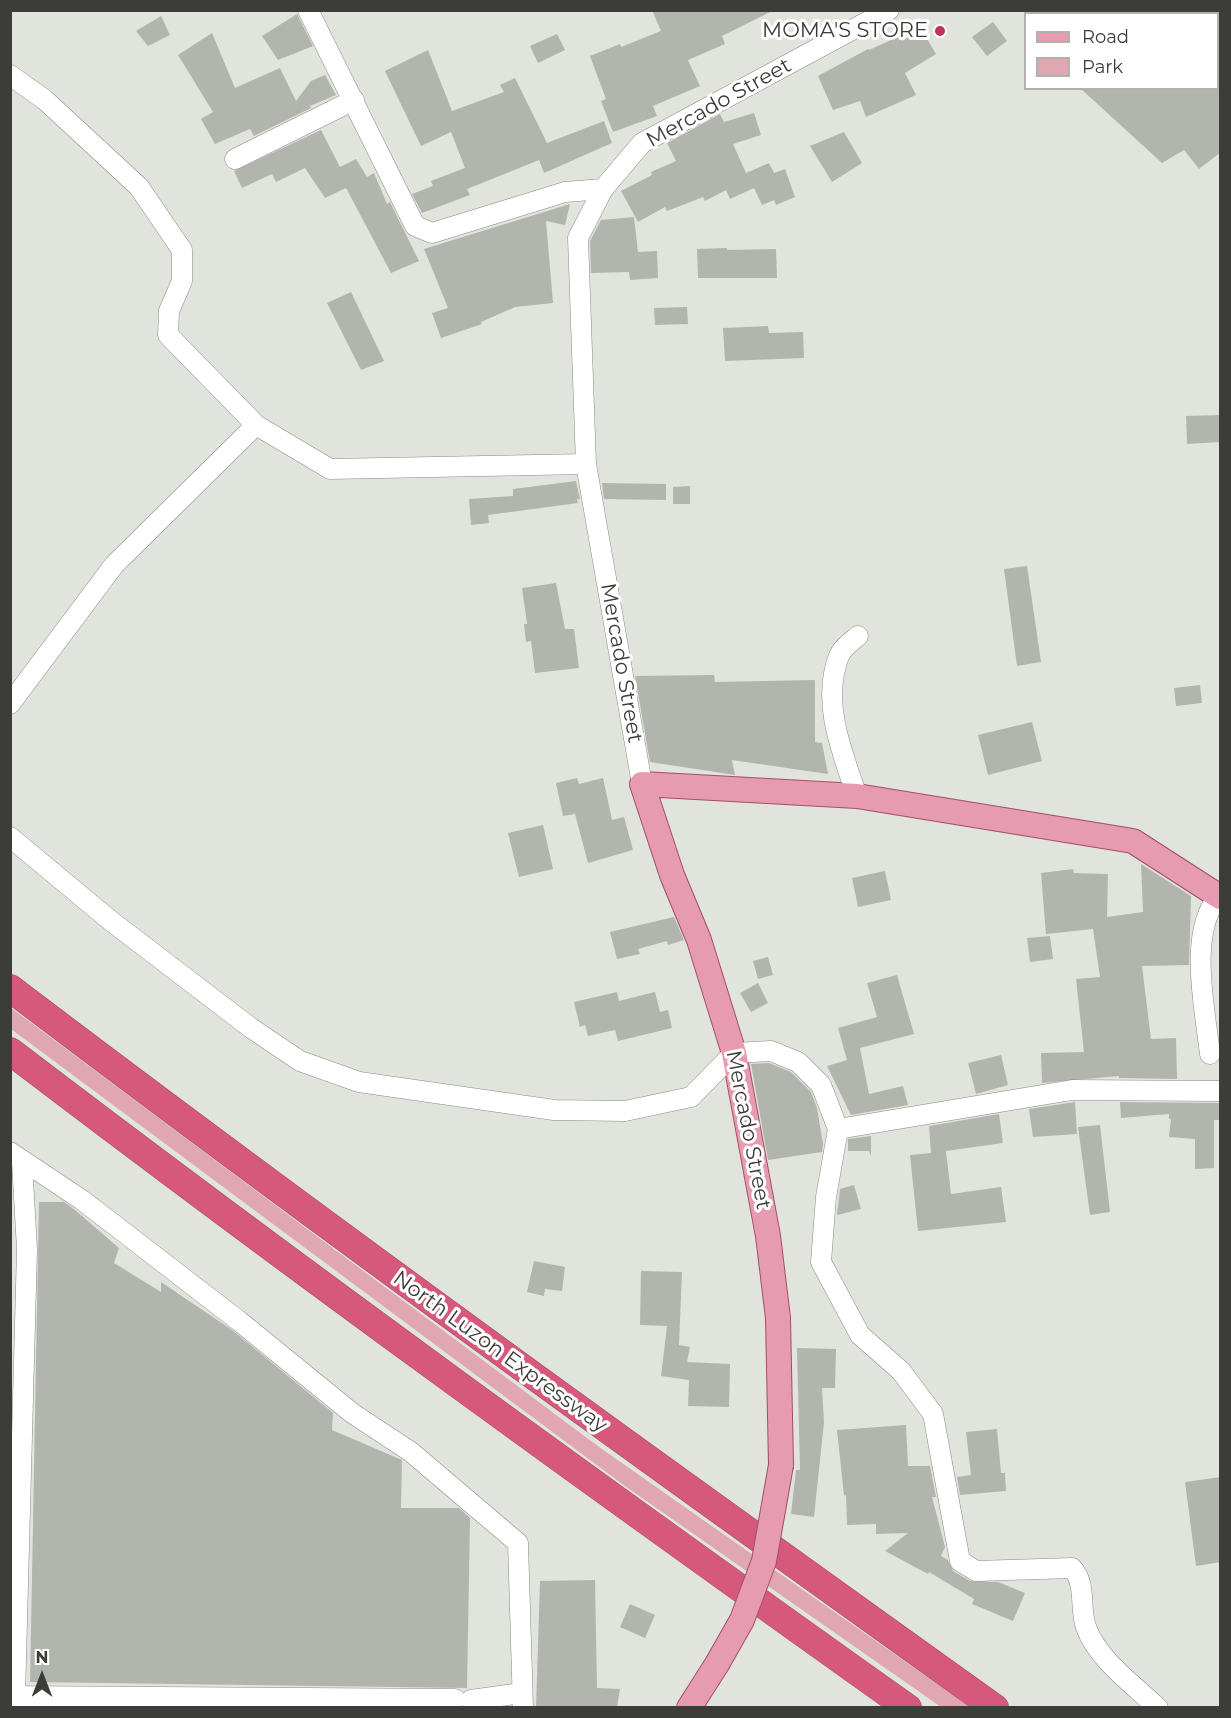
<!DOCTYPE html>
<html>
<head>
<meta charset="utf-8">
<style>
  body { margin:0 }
  #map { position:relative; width:1231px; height:1718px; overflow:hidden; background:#e1e4dc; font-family:Montserrat,sans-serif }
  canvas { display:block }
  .frame { position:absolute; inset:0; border:12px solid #3c3d3a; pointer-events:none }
  .legend { position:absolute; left:1024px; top:12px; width:195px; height:78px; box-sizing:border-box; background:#fff; border:2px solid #b1b1b0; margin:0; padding:8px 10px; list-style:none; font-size:18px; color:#3c3d3a }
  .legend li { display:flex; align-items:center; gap:12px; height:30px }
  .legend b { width:30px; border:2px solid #b1b1b0 }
  .north { position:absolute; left:12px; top:1646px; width:60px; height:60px; -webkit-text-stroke:4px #fff; paint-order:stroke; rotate:0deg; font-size:16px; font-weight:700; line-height:24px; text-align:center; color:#3c3d3a }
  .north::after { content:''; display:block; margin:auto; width:21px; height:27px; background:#3c3d3a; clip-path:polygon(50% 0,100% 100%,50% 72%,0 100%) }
</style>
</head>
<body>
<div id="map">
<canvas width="1231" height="1718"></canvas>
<div class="frame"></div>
<ul class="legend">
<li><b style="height:8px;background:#e79bb1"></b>Road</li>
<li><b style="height:16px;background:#e0a6b2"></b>Park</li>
</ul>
<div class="north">N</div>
</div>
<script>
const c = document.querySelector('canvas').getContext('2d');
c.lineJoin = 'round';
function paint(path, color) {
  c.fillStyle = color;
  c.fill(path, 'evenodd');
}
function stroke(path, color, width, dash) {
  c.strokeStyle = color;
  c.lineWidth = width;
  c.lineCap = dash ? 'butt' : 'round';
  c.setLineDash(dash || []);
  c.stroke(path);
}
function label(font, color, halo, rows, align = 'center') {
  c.font = font + ' Montserrat,sans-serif';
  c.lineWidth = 6;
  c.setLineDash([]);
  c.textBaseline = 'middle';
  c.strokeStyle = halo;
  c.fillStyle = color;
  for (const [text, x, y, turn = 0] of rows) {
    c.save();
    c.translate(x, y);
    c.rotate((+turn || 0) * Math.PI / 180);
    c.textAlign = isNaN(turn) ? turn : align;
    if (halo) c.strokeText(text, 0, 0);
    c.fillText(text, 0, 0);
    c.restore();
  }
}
paint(new Path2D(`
  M 10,1007 L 599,1447 L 970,1707 L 941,1707 L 625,1486 L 11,1029 Z`), '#e0a6b2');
paint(new Path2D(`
  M 652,10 L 774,10 L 722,36 L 725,44 L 688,60 L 700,86 L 653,106 L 657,116 L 613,132 L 601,101 L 606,99 L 590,56 L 620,44 L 621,47 L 661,31 Z
  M 297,14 L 313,46 L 278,60 L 262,36 Z
  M 161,16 L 170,35 L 148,46 L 136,31 Z
  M 993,22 L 1007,41 L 987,56 L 972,37 Z
  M 921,29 L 936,54 L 905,73 L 916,95 L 866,117 L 860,101 L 833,110 L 818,76 L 868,49 L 869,50 L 900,36 L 902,41 Z
  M 212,33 L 235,88 L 280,68 L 296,101 L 311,81 L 325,75 L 336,95 L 310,106 L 311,108 L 254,136 L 250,129 L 215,144 L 201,119 L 213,112 L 178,55 Z
  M 557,34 L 565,50 L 538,63 L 530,46 Z
  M 428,50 L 452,111 L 504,92 L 500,85 L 515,78 L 547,143 L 604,121 L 612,143 L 544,173 L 539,160 L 467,189 L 470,195 L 422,213 L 412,194 L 433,186 L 431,181 L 465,168 L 451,132 L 421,146 L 385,71 Z
  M 1080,88 L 1221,88 L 1221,152 L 1199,169 L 1184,150 L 1162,163 Z
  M 754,113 L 761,135 L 733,144 L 746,173 L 769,163 L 774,173 L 785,169 L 795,197 L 776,205 L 774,200 L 762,205 L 754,188 L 730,199 L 726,190 L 705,201 L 703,197 L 667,211 L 665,207 L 638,222 L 621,191 L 652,175 L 651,172 L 676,161 L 667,143 L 720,114 L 724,122 Z
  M 321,130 L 340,167 L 356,159 L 367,177 L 374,173 L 387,204 L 390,202 L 419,261 L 391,273 L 346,188 L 325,198 L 305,168 L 276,182 L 272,174 L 242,188 L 234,171 Z
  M 844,132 L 862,163 L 832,182 L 810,146 Z
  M 570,204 L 565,225 L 546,221 L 553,303 L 515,307 L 481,322 L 482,324 L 441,338 L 432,313 L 448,308 L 424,249 Z
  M 634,217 L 638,252 L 657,251 L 658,278 L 630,280 L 629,272 L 591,273 L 590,241 L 601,220 Z
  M 727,248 L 727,250 L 776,249 L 777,278 L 698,278 L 697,249 Z
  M 351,292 L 384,361 L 361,370 L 327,303 Z
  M 687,307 L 688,324 L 655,325 L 654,308 Z
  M 768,326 L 769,333 L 803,332 L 804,358 L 725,361 L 723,328 Z
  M 1221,415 L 1221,442 L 1187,444 L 1186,416 Z
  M 576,481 L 580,499 L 577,499 L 578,503 L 488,515 L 489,523 L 471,525 L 469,499 L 513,496 L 513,489 Z
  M 602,483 L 666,484 L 666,500 L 604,499 Z
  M 690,486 L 690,504 L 673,504 L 673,487 Z
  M 1027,566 L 1041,662 L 1017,666 L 1004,569 Z
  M 556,583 L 565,629 L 574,629 L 579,668 L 535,673 L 531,641 L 526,642 L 524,624 L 527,624 L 522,588 Z
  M 714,675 L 715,682 L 815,680 L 815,742 L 822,743 L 828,774 L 732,760 L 735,775 L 650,762 L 635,676 Z
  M 1200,685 L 1202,703 L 1176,706 L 1174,688 Z
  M 1032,722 L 1042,761 L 988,775 L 978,735 Z
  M 577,778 L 579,784 L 603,778 L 612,820 L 624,817 L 633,850 L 588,863 L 575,814 L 563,816 L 556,783 Z
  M 543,825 L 553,869 L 519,877 L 508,833 Z
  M 1141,864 L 1191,896 L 1189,965 L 1142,966 L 1151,1039 L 1176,1038 L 1177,1079 L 1119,1078 L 1119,1076 L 1042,1083 L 1041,1053 L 1084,1052 L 1076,979 L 1100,977 L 1093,929 L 1046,934 L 1041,873 L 1073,869 L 1074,873 L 1108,874 L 1107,917 L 1143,912 Z
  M 885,871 L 891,900 L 858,907 L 852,878 Z
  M 674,917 L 684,940 L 668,945 L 667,941 L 638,949 L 640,954 L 617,959 L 610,932 Z
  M 1050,936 L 1053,959 L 1030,962 L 1027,938 Z
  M 768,957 L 773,975 L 758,979 L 753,961 Z
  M 897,975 L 914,1034 L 860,1048 L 869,1094 L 903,1086 L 908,1105 L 851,1115 L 827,1066 L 847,1060 L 838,1028 L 877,1017 L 867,983 Z
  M 758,983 L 768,1003 L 751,1012 L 740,993 Z
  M 617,992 L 619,1001 L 655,992 L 660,1012 L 668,1010 L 672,1028 L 618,1041 L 615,1030 L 588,1036 L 585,1025 L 580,1027 L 574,1002 Z
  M 1001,1055 L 1008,1085 L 976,1094 L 968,1063 Z
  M 769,1063 L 791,1072 L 811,1092 L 817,1108 L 823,1144 L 822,1152 L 768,1160 L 751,1064 Z
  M 1075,1102 L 1077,1134 L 1033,1137 L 1029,1109 Z
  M 1120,1102 L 1221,1103 L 1221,1120 L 1214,1120 L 1214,1168 L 1195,1169 L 1195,1139 L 1169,1137 L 1171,1119 L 1169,1119 L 1169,1114 L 1121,1118 Z
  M 999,1114 L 1003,1143 L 946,1151 L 951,1194 L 1001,1187 L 1006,1222 L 918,1231 L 910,1155 L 931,1153 L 929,1126 Z
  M 1100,1125 L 1110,1212 L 1090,1215 L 1078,1127 Z
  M 871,1136 L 871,1156 L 869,1151 L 848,1151 L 848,1139 Z
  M 854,1185 L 861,1209 L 837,1215 L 840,1189 Z
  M 39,1202 L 64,1202 L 75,1210 L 119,1248 L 114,1263 L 161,1292 L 161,1282 L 232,1330 L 333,1413 L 332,1430 L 402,1460 L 401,1508 L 459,1508 L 470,1518 L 467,1688 L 30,1682 Z
  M 534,1261 L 565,1267 L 562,1291 L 545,1289 L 544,1296 L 527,1292 Z
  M 641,1271 L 682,1272 L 679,1345 L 690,1347 L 687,1362 L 730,1364 L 729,1407 L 688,1406 L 689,1380 L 661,1376 L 667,1326 L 640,1325 Z
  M 797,1348 L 836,1349 L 835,1388 L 822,1388 L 824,1422 L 814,1517 L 791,1514 L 796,1470 L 800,1470 Z
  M 906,1425 L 908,1466 L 930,1466 L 936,1497 L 932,1497 L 945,1547 L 941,1556 L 948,1560 L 953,1571 L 970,1581 L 998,1582 L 1025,1593 L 1013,1621 L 972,1604 L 974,1599 L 929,1572 L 928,1574 L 885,1551 L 908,1533 L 876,1534 L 876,1524 L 847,1525 L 846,1495 L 844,1496 L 837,1430 Z
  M 997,1429 L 1001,1473 L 1005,1473 L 1006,1491 L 960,1495 L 957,1477 L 971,1475 L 966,1432 Z
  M 1221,1477 L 1221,1562 L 1196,1566 L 1185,1482 Z
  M 595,1580 L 597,1688 L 620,1689 L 617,1707 L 536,1707 L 540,1581 Z
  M 630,1604 L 655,1615 L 645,1638 L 620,1627 Z`), '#b2b5ad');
const minor = new Path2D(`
  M 308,10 L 415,226 L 432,233 L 565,192 L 603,189
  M 10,75 L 45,100 L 139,187 L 182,250 L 182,281 L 169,311 L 168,335 L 256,425 L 330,469 L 586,464
  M 235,159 L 354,100
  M 10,704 L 114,565 L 256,425
  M 642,784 L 586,464 L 578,238 L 603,189 L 642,143 L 889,10
  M 857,796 C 842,752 821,702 839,656 C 842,648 852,641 858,636
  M 10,837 L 111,921 L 251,1028 L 300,1061 L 359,1082 L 554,1110 L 625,1111 L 691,1097 L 734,1053 L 771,1051 L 798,1062 L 821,1085 L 838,1129 L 826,1197 L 821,1262 L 860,1335 L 901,1371 L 933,1414 L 960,1561 L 976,1571 L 1072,1568 C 1087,1584 1079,1608 1086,1627 C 1097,1659 1134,1685 1158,1708
  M 1210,1054 C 1205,1009 1187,930 1220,895
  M 838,1129 L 1072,1090 L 1220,1091
  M 10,1152 L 82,1200 L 239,1321 L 352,1413 L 411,1452 L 518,1543 L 523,1708
  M 10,1696 L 455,1699
  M 15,1696 L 27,1249 L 22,1162
  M 471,1700 L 522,1693`);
const major = new Path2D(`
  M 781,1465 L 778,1318 L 768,1236 L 734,1053 L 699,940 L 672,875 L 642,784 L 857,796 L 1133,841 L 1220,897
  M 689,1708 L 717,1664`);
const highway = new Path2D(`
  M 10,988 C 334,1234 664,1471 995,1708
  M 10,1051 C 305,1276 606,1493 908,1708`);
stroke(minor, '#888b83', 21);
stroke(major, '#a14f66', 26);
stroke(highway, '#a14f66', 28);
stroke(minor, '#fff', 20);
stroke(major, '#e79bb1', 24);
stroke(highway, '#d7587d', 27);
const majorBridge = new Path2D(`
  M 717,1664 L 742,1620 L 764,1561 L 781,1465`);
stroke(majorBridge, '#a14f66', 26, []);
stroke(majorBridge, '#e79bb1', 24);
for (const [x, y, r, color] of [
  [940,31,6,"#be3162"]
]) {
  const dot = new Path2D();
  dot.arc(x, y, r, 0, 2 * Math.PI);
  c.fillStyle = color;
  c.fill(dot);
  stroke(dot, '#fff', 2);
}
label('21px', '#3c3d3a', '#fff', [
  ["MOMA'S STORE",928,31]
], 'right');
label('21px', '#3c3d3a', '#fff', [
  ["Mercado Street",719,103,-29],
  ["Mercado Street",621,663,80],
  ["Mercado Street",748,1130,79],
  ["North Luzon Expressway",500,1352,36]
]);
</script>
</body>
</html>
